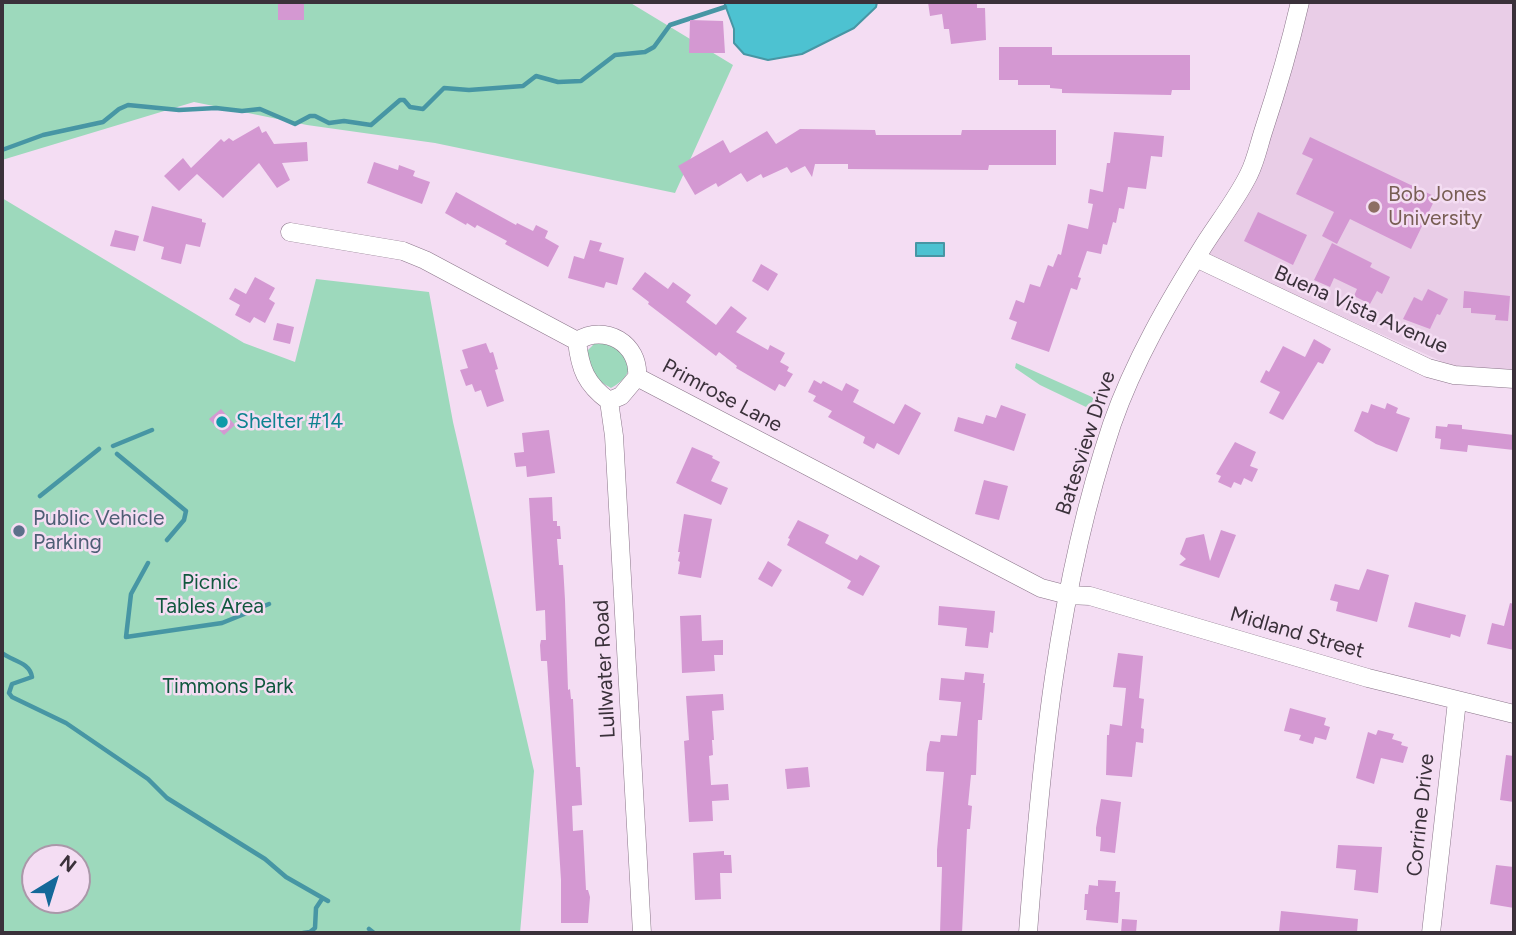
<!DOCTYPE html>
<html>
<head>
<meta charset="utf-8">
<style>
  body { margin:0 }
  #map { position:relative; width:1516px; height:935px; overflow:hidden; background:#f4ddf3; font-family:Figtree,sans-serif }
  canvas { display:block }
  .frame { position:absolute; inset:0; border:4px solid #3a313a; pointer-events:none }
  .north { position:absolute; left:21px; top:844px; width:70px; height:70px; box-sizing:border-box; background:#f4ddf3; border:2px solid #aa98a9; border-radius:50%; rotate:38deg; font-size:19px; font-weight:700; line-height:28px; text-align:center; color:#3a313a }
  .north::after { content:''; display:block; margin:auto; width:24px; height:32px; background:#136899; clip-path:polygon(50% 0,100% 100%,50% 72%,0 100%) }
</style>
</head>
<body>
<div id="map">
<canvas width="1516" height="935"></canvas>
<div class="frame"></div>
<div class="north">N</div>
</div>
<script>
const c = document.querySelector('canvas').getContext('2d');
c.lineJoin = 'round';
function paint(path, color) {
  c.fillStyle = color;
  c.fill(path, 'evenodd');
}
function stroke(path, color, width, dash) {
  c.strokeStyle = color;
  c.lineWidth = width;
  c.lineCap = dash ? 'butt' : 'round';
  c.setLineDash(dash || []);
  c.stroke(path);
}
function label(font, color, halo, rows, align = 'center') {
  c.font = font + ' Figtree,sans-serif';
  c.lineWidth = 5;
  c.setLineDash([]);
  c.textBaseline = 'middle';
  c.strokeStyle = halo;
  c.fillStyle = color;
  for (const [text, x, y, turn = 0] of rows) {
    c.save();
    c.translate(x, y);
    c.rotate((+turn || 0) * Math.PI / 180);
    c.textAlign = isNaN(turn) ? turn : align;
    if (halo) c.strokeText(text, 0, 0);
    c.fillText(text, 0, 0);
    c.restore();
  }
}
paint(new Path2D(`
  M 1300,2 L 1514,2 L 1514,373 L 1454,367 L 1208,256 L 1261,157 Z`), '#e9cde7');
paint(new Path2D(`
  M 2,2 L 629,2 L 733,65 L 675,193 L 435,143 L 307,125 L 194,102 L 2,160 Z
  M 2,198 L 244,343 L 295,362 L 316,279 L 429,292 L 453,422 L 534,771 L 520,933 L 2,933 ZM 35,858 L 77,858 L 77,900 L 35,900 Z
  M 603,341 C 630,351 641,372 611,388 C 595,379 587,371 586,352 L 594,344 Z
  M 1016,363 L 1092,397 L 1095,401 L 1090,406 L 1086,407 L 1040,385 L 1015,368 Z`), '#9dd9bc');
const water = new Path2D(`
  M 724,2 L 877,2 L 876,7 L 854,28 L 802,54 L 768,60 L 744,54 L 734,43 L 734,29 Z
  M 916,243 L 944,243 L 944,256 L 916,256 Z`);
paint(water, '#4dc2d1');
stroke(water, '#4796a4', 2);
stroke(new Path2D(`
  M 2,150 L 43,135 L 103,122 L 119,109 L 128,105 L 179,110 L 216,108 L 242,111 L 260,109 L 295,124 L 310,116 L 315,116 L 329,123 L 344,121 L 371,125 L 400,100 L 404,100 L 410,107 L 423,109 L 444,88 L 469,90 L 523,86 L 536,76 L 558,82 L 581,81 L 615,55 L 645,52 L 654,47 L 670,25 L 725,7
  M 113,446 L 152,430
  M 117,454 L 186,511 L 184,520 L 167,540
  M 40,496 L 99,449
  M 126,637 L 222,623 L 269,604
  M 126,637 L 131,594 L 148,563
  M 2,653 C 12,661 30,662 32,677 L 12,684 L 9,693 L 12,697 L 66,723 L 148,779 L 167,798 L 265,859 L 286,877 L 328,901
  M 369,929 L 374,933
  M 303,933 L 310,932 L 315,928 L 316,908 L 322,899`), '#4796a4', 4.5);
paint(new Path2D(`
  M 278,2 L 304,2 L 304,20 L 278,20 Z
  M 928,2 L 977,2 L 977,8 L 985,8 L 986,40 L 951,44 L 949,29 L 944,29 L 942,14 L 930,16 Z
  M 690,20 L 723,21 L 725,53 L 689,53 Z
  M 999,47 L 1052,47 L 1052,55 L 1190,55 L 1190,90 L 1172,90 L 1171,95 L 1062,93 L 1062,89 L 1050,88 L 1050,85 L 1018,85 L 1018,80 L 999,80 Z
  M 259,126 L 262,133 L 266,131 L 274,144 L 307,142 L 308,161 L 282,163 L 290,180 L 277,188 L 259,163 L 223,198 L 197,174 L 179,191 L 164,176 L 183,158 L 191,168 L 221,139 L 224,142 L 229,138 L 233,141 Z
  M 800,129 L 875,130 L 876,135 L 961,135 L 962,130 L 1056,130 L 1056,165 L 989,165 L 988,170 L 848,169 L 848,164 L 815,164 L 812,177 L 805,166 L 791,173 L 787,167 L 763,178 L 761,174 L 747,182 L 741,173 L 718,187 L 716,183 L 695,195 L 678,166 L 723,140 L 730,153 L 767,131 L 776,144 Z
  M 1114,132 L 1164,136 L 1162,157 L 1151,156 L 1146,189 L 1128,187 L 1124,209 L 1119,208 L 1116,223 L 1113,222 L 1107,245 L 1103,244 L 1101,254 L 1087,251 L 1078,277 L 1081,278 L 1077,290 L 1071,288 L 1049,352 L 1011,339 L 1017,322 L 1009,319 L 1016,300 L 1024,303 L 1030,284 L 1040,287 L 1048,265 L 1053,267 L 1058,254 L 1061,255 L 1068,224 L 1088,229 L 1093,204 L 1088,203 L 1090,189 L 1103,192 L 1107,163 L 1110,163 Z
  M 1310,137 L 1436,197 L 1411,249 L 1350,219 L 1337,244 L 1322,236 L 1334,212 L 1296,194 L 1313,159 L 1302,154 Z
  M 374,162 L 398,170 L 399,165 L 415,171 L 413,176 L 430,182 L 422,204 L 367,183 Z
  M 456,192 L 516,225 L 517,223 L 533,231 L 536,225 L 548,231 L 545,238 L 559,246 L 548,267 L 505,244 L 507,241 L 477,225 L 475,228 L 467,223 L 466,225 L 445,213 Z
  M 152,206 L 202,219 L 202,222 L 206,223 L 200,247 L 186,244 L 181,264 L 161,259 L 164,247 L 143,241 Z
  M 1258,212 L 1307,235 L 1293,265 L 1244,241 Z
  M 115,230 L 139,236 L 135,251 L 110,246 Z
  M 590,240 L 602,243 L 599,251 L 624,258 L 617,285 L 606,282 L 604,288 L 568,278 L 574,256 L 584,259 Z
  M 1332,243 L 1372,263 L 1370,267 L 1390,277 L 1382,294 L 1377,291 L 1370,304 L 1354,296 L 1357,289 L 1334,278 L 1330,287 L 1314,280 Z
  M 761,264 L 778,274 L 768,291 L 752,281 Z
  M 645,272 L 668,289 L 673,282 L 691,295 L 686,302 L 716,325 L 731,306 L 747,318 L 736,332 L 768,350 L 770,345 L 785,353 L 780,362 L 789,367 L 787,371 L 793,374 L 785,387 L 779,384 L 775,391 L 736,368 L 737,366 L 719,352 L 716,356 L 648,304 L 649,302 L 632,289 Z
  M 255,277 L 275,288 L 269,299 L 275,303 L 265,323 L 254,317 L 250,323 L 235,315 L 240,305 L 229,299 L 235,288 L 246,294 Z
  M 1428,289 L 1448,299 L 1440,315 L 1437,314 L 1430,329 L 1403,319 L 1414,297 L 1422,301 Z
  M 1464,291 L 1510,296 L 1508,321 L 1495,320 L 1496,315 L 1471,313 L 1471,308 L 1463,308 Z
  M 277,323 L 294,327 L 290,344 L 273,340 Z
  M 1314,339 L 1331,349 L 1323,364 L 1318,362 L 1283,420 L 1269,413 L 1280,392 L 1260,382 L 1266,370 L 1269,372 L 1283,346 L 1305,357 Z
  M 486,343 L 490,353 L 493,352 L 498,369 L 495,370 L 504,401 L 487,407 L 481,390 L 475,392 L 472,384 L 466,386 L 460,370 L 468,368 L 462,350 Z
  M 814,380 L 821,384 L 823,381 L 842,391 L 846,383 L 859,390 L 853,402 L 894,424 L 905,404 L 921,413 L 899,455 L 877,443 L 874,449 L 863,443 L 865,437 L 828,417 L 832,411 L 813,401 L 816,396 L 808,392 Z
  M 1387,403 L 1398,408 L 1396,413 L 1410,418 L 1397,452 L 1376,444 L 1354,431 L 1362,411 L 1368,413 L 1371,404 L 1385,409 Z
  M 1001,405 L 1026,414 L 1014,451 L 954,431 L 958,417 L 983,424 L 986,415 L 996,418 Z
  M 221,409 L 235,425 L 224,435 L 209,419 Z
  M 1448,424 L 1462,425 L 1462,429 L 1514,435 L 1514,450 L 1468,445 L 1467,452 L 1440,449 L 1441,439 L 1435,438 L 1436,426 L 1447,427 Z
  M 549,430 L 555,473 L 527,477 L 526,466 L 516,467 L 514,453 L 524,452 L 522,433 Z
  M 1235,442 L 1256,452 L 1250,466 L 1258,469 L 1252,482 L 1244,478 L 1241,485 L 1234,482 L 1231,488 L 1218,482 L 1221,476 L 1216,474 Z
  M 692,447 L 713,456 L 712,458 L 720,462 L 711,481 L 728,488 L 721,505 L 676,483 Z
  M 984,480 L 1008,486 L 999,520 L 975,514 Z
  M 552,497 L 553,521 L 557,521 L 557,526 L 560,526 L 561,539 L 557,539 L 559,565 L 563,565 L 565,600 L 568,690 L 570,689 L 571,699 L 573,699 L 576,767 L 580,767 L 582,805 L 572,806 L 573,831 L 583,830 L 586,890 L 588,890 L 590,897 L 588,923 L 561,923 L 561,880 L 547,661 L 541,661 L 540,645 L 541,640 L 546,640 L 545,610 L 536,611 L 529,498 Z
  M 684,514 L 712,519 L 701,578 L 678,574 L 680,562 L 678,561 L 680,552 L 678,552 Z
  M 798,520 L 829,535 L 825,543 L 857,560 L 860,555 L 880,566 L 863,596 L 847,588 L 851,581 L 787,545 L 790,539 L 788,538 Z
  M 1221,530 L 1236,535 L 1219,578 L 1179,565 L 1186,559 L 1180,554 L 1186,538 L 1204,534 L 1210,561 Z
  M 768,561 L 782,570 L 772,587 L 758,579 Z
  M 1367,569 L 1389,575 L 1377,622 L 1336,611 L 1338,602 L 1330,600 L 1335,584 L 1359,590 Z
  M 1415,602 L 1466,615 L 1460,637 L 1451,634 L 1450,638 L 1408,627 Z
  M 1510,603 L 1514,604 L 1514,650 L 1487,644 L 1492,623 L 1504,626 Z
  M 939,606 L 995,611 L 993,633 L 990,632 L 988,648 L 965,646 L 967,628 L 938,625 Z
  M 701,615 L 702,641 L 723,640 L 723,655 L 714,655 L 715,671 L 682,673 L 680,616 Z
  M 1118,653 L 1143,656 L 1139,698 L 1144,699 L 1141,728 L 1144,729 L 1143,743 L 1136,742 L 1132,777 L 1106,775 L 1107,735 L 1109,735 L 1110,724 L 1122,726 L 1126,688 L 1113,687 Z
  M 965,672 L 984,674 L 983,683 L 985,683 L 982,720 L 978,720 L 976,775 L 971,775 L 968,805 L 972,806 L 970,829 L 967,829 L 962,933 L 940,933 L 942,867 L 937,867 L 937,850 L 944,772 L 926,771 L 927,754 L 930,741 L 940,742 L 941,735 L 957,736 L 961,702 L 939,700 L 941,678 L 964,680 Z
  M 723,694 L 724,710 L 712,711 L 714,740 L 712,740 L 713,755 L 709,756 L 711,785 L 728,784 L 729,800 L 712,801 L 713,821 L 689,822 L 684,741 L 689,740 L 686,696 Z
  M 1290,708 L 1326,718 L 1324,725 L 1330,727 L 1326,740 L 1315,737 L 1313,744 L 1299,740 L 1301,735 L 1284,731 Z
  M 1378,730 L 1394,734 L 1392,739 L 1402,742 L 1401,745 L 1408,747 L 1403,763 L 1381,758 L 1374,784 L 1356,778 L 1368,732 L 1376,735 Z
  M 1506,755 L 1514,756 L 1514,802 L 1500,800 Z
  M 808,767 L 810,787 L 787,789 L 785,769 Z
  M 1101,799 L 1121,802 L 1115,853 L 1100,851 L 1101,837 L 1096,836 L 1096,828 Z
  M 1338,845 L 1382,847 L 1378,893 L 1354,890 L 1356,870 L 1336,868 Z
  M 724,851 L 724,855 L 731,855 L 732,873 L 720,873 L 721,899 L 695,900 L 693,853 Z
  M 1496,865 L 1514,867 L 1514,908 L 1490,904 Z
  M 1098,880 L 1116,881 L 1115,892 L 1120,892 L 1118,923 L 1086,920 L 1087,910 L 1084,910 L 1085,894 L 1088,894 L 1089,885 L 1098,886 Z
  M 1281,911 L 1358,919 L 1357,933 L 1279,932 Z
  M 1122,919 L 1137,920 L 1136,933 L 1121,933 Z`), '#d498d2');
const minor = new Path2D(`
  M 290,232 L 403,251 L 425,260 L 577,341 C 605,323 640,344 637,377 L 1041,588 L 1068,595 L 1090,596 L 1368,678 L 1514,714
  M 1196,258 L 1428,368 L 1454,375 L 1514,379
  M 577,341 C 580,369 586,384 609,401
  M 637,377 L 621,396 L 609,401 L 614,436 L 642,933
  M 1028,933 C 1041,761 1057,588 1112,424 C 1134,361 1169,301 1204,245 C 1218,223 1238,197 1249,174 C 1256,160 1259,144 1264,129 C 1278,87 1290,45 1300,2
  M 1431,933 L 1457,701`);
stroke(minor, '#8a7589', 19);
stroke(minor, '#fff', 18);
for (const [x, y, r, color] of [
  [1374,207,7,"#8d6e63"],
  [222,422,7,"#0f9aa8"],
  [19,531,7,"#5c6f8a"]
]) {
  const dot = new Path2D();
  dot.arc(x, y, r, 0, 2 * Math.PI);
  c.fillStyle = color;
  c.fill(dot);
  stroke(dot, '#f4ddf3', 2.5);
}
label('21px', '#785e54', '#f4ddf3', [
  ["Bob Jones",1388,195],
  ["University",1388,219]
], 'left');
label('21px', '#3a313a', '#f4ddf3', [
  ["Buena Vista Avenue",1361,310,24],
  ["Primrose Lane",722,396,28],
  ["Batesview Drive",1086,443,-72],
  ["Midland Street",1297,633,16],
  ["Lullwater Road",605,669,-93],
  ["Corrine Drive",1421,815,-84]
]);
label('21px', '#0d838f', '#f4ddf3', [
  ["Shelter #14",236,422]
], 'left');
label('21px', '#4e5e75', '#f4ddf3', [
  ["Public Vehicle",33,519],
  ["Parking",33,543]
], 'left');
label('21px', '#10583e', '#f4ddf3', [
  ["Picnic",210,583],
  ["Tables Area",210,607],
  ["Timmons Park",228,687]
]);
</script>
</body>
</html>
